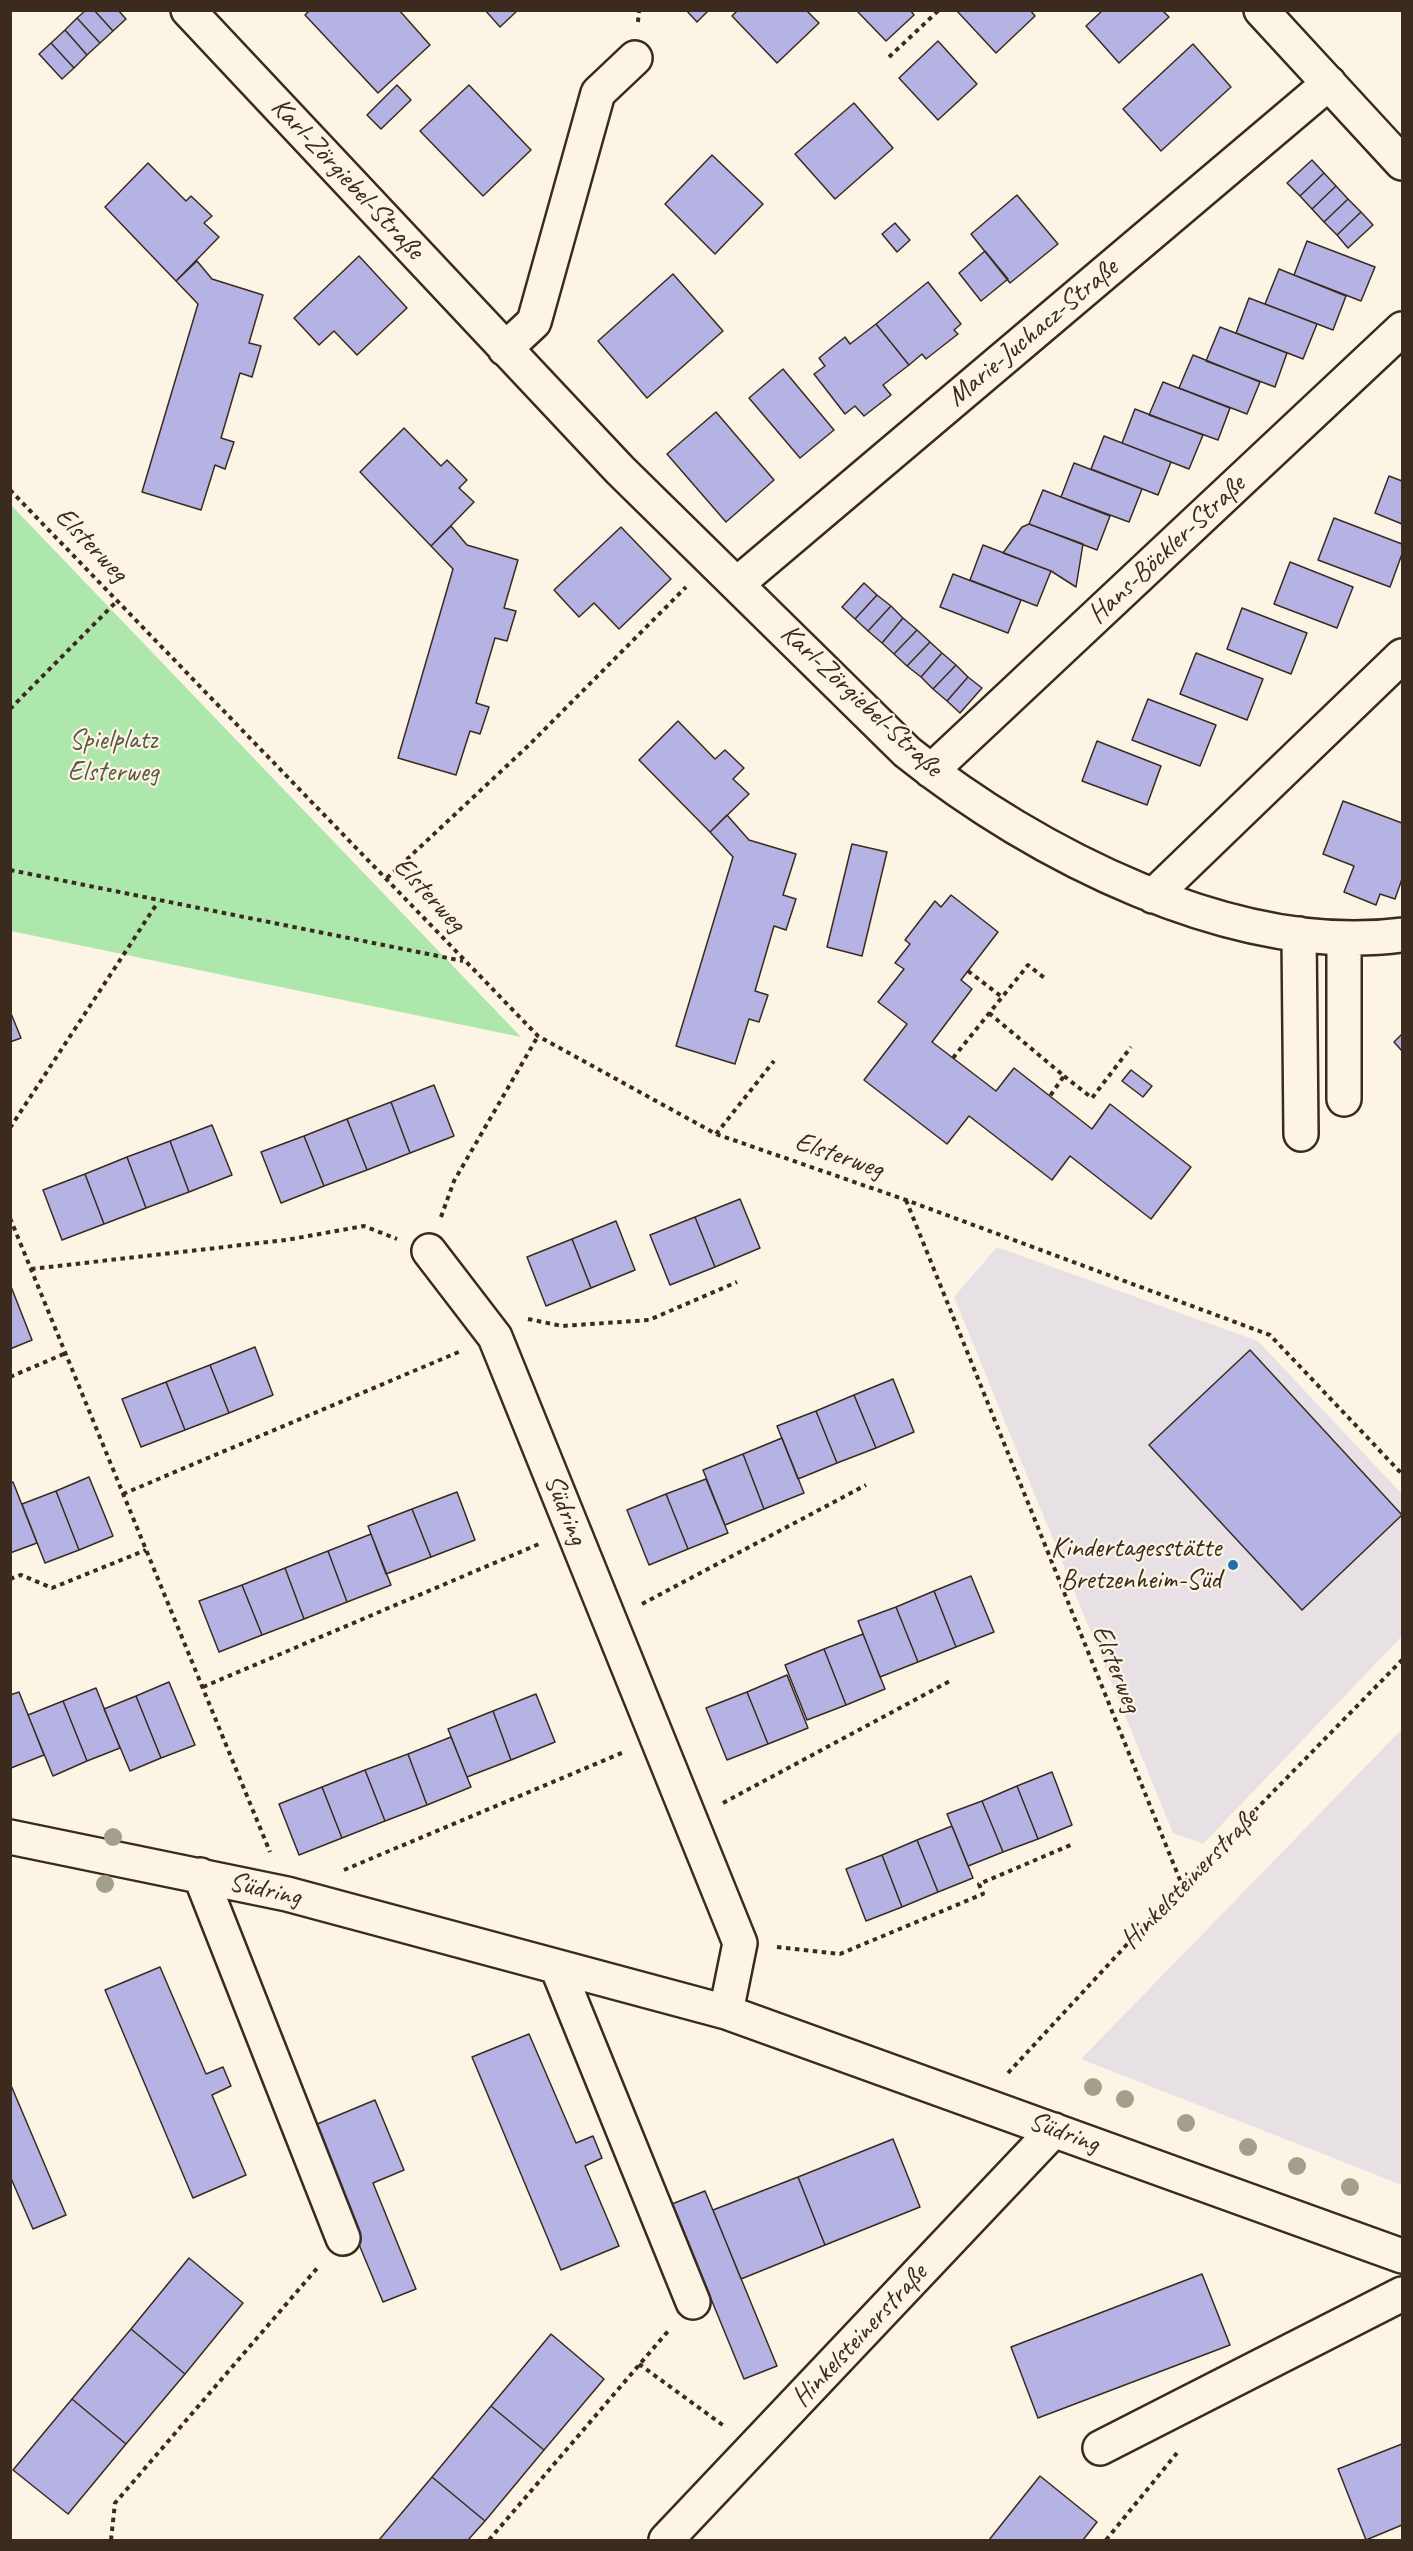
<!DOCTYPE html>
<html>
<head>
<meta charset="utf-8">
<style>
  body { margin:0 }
  #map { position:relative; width:1413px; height:2551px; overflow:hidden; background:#fcf5e5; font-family:Caveat,sans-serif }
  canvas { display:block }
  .frame { position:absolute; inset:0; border:12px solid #3b2a1e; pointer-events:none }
</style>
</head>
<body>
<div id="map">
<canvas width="1413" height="2551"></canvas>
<div class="frame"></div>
</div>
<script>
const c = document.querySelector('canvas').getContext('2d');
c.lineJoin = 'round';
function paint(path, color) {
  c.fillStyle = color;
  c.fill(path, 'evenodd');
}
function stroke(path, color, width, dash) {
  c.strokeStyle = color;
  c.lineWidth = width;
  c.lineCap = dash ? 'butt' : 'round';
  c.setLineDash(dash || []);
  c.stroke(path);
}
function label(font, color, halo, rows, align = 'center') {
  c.font = font + ' Caveat,sans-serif';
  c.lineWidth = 4.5;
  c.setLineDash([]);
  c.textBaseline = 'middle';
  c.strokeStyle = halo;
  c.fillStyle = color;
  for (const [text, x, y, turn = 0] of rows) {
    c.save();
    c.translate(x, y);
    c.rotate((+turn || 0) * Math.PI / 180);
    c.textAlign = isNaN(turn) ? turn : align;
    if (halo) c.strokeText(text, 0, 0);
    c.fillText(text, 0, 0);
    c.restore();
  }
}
paint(new Path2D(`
  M 997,1247 L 1258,1341 L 1402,1494 L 1402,1636 L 1203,1844 L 1173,1833 L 954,1297 Z
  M 1402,1729 L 1402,2185 L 1081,2059 Z`), '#e7e1e5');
paint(new Path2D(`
  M 10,504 L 521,1037 L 11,931 Z`), '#aee7ab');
const building = new Path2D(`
  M 86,10 L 94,10 L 113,31 L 100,43 L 77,18 Z
  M 94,10 L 118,10 L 126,19 L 113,31 Z
  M 310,10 L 399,10 L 430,45 L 378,93 L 305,15 Z
  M 485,10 L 518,10 L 500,27 Z
  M 686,10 L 709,10 L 697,22 Z
  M 738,10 L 806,10 L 819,23 L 777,63 L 732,16 Z
  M 856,10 L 910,10 L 914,15 L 886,41 Z
  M 1030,10 L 1035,16 L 996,53 L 957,11 Z
  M 1103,10 L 1162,10 L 1169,17 L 1119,63 L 1086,26 Z
  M 77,18 L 100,43 L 87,55 L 65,30 Z
  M 65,30 L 87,55 L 74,68 L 51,43 Z
  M 938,41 L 977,84 L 938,120 L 899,78 Z
  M 51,43 L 74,68 L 62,79 L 39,54 Z
  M 1193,44 L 1231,87 L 1161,151 L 1123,109 Z
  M 397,85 L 411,100 L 381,129 L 367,115 Z
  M 469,85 L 531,150 L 483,196 L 420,131 Z
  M 854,103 L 893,148 L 835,199 L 795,154 Z
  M 712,155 L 763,204 L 715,254 L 665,204 Z
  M 1312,160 L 1324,173 L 1300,196 L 1287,183 Z
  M 148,163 L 186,201 L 191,196 L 212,216 L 204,223 L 219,237 L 176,281 L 105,207 Z
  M 1324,173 L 1336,186 L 1312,209 L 1300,196 Z
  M 1336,186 L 1348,199 L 1324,222 L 1312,209 Z
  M 1017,195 L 1058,244 L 1010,283 L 971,234 Z
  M 1348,199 L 1361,212 L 1337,235 L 1324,222 Z
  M 1361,212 L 1373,225 L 1348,248 L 1337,235 Z
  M 895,223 L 910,240 L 897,252 L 882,234 Z
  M 1307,241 L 1375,267 L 1361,301 L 1294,275 Z
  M 985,251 L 1008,279 L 981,301 L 959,273 Z
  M 359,256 L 407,308 L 357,355 L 334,331 L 319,345 L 294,318 Z
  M 197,261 L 212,279 L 263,295 L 249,343 L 261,346 L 252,377 L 240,373 L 221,438 L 234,442 L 225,469 L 215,465 L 201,510 L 142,492 L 198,304 L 176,281 Z
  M 1279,269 L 1346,296 L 1333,330 L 1265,304 Z
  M 673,274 L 723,331 L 647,398 L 598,341 Z
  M 928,282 L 961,324 L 954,330 L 958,334 L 926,359 L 922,354 L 909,365 L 876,324 Z
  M 1249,298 L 1317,324 L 1303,359 L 1236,333 Z
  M 876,324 L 909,365 L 883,385 L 891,395 L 864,416 L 855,406 L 845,414 L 814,374 L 825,366 L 819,358 L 845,337 L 850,344 Z
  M 1220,327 L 1287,353 L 1275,387 L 1206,361 Z
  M 1193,355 L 1260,382 L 1247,414 L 1179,388 Z
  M 783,369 L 834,430 L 800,458 L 749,398 Z
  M 1163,382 L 1230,408 L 1218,440 L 1149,415 Z
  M 1135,409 L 1203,435 L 1189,469 L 1122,443 Z
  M 716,412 L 774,480 L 726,522 L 667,454 Z
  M 404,428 L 441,466 L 447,460 L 467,480 L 459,488 L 474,502 L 431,546 L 360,472 Z
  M 1104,436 L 1171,462 L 1158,495 L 1091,469 Z
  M 1074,463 L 1142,489 L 1129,522 L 1061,497 Z
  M 1389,476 L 1402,481 L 1402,524 L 1375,513 Z
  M 1043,490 L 1110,516 L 1097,550 L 1029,524 Z
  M 1334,518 L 1402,544 L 1402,554 L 1390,587 L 1318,560 Z
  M 1029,524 L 1083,544 L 1076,587 L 1051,571 L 1003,553 L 1022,527 Z
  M 451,526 L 467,545 L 518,560 L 504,608 L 516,611 L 507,641 L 495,638 L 476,703 L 489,707 L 480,734 L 470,731 L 456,775 L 398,758 L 453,569 L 431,546 Z
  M 621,527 L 671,579 L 619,629 L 594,603 L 579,617 L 554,590 Z
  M 983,545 L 1051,571 L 1037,606 L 970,580 Z
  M 1290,562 L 1353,587 L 1337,628 L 1274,604 Z
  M 953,574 L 1021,600 L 1008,633 L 940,607 Z
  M 864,583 L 877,595 L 855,619 L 842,607 Z
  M 877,595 L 891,606 L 868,631 L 855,619 Z
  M 891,606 L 903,618 L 882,643 L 868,631 Z
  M 1242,608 L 1307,633 L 1291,674 L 1227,649 Z
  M 903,618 L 917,630 L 894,654 L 882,643 Z
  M 917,630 L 930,642 L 907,666 L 894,654 Z
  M 930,642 L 942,653 L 921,677 L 907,666 Z
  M 942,653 L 956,665 L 933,689 L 921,677 Z
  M 1196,653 L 1263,679 L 1247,720 L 1180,694 Z
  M 956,665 L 968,677 L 947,701 L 933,689 Z
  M 968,677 L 982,688 L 960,713 L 947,701 Z
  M 1148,699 L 1216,725 L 1200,766 L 1132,740 Z
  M 678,721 L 715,759 L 725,750 L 744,768 L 733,779 L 749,794 L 710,832 L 639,760 Z
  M 1097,741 L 1161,766 L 1147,805 L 1082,781 Z
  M 1343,801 L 1402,823 L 1402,879 L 1395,899 L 1380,894 L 1376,905 L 1344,892 L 1354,866 L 1323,854 Z
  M 727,815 L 749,840 L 796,854 L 783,895 L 796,899 L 786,930 L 774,926 L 755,991 L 768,995 L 759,1022 L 749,1019 L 735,1064 L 676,1046 L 733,857 L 710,832 Z
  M 852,844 L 887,852 L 862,956 L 827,947 Z
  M 951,895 L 998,932 L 961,980 L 972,989 L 932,1042 L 996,1091 L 1014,1068 L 1092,1129 L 1110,1104 L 1191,1167 L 1151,1219 L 1070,1156 L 1052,1180 L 969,1116 L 947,1144 L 864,1080 L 907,1024 L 878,1002 L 904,969 L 895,963 L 910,944 L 905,940 L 935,901 L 941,907 Z
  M 10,1011 L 21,1038 L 10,1042 Z
  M 1402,1034 L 1402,1051 L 1394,1042 Z
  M 1131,1070 L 1152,1086 L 1143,1097 L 1122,1081 Z
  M 434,1085 L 454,1136 L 410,1153 L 391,1102 Z
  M 391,1102 L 410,1153 L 367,1170 L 347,1119 Z
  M 347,1119 L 367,1170 L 324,1186 L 304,1136 Z
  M 212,1125 L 232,1175 L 189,1192 L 170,1141 Z
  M 304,1136 L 324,1186 L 281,1203 L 261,1152 Z
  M 170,1141 L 189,1192 L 146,1208 L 127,1157 Z
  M 127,1157 L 146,1208 L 104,1224 L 85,1174 Z
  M 85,1174 L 104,1224 L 62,1240 L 43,1190 Z
  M 740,1199 L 760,1248 L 715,1267 L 695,1217 Z
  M 695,1217 L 715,1267 L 670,1285 L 650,1235 Z
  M 616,1221 L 635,1270 L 591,1288 L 572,1239 Z
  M 572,1239 L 591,1288 L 546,1306 L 527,1257 Z
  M 10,1284 L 32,1340 L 10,1349 Z
  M 255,1347 L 273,1395 L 229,1413 L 210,1365 Z
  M 1250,1350 L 1402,1515 L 1302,1610 L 1149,1445 Z
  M 210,1365 L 229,1413 L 185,1430 L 166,1382 Z
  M 893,1379 L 914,1432 L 876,1448 L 854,1395 Z
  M 166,1382 L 185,1430 L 141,1447 L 122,1399 Z
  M 854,1395 L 876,1448 L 837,1463 L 816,1411 Z
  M 816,1411 L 837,1463 L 798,1479 L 777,1426 Z
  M 782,1438 L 804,1493 L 764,1509 L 743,1454 Z
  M 743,1454 L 764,1509 L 725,1525 L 703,1470 Z
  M 89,1477 L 113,1536 L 79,1550 L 56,1491 Z
  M 706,1479 L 728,1533 L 688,1549 L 666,1494 Z
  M 13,1482 L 37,1543 L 10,1553 L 10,1483 Z
  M 56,1491 L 79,1550 L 45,1563 L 22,1504 Z
  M 457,1492 L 475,1540 L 431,1557 L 412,1509 Z
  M 666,1494 L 688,1549 L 649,1565 L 627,1510 Z
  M 412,1509 L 431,1557 L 386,1574 L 368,1526 Z
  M 371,1534 L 391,1585 L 347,1602 L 328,1551 Z
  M 328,1551 L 347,1602 L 304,1619 L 285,1568 Z
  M 285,1568 L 304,1619 L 262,1635 L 242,1585 Z
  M 971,1576 L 994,1632 L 956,1647 L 934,1591 Z
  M 242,1585 L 262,1635 L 219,1652 L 199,1601 Z
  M 934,1591 L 956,1647 L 918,1662 L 896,1607 Z
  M 896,1607 L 918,1662 L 880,1677 L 858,1621 Z
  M 863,1634 L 885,1689 L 846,1705 L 824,1649 Z
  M 824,1649 L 846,1705 L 807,1720 L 785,1665 Z
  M 787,1675 L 808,1728 L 768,1744 L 747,1692 Z
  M 169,1682 L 195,1745 L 161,1758 L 136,1696 Z
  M 96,1688 L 120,1748 L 87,1761 L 63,1701 Z
  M 19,1692 L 44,1755 L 11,1768 L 10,1695 Z
  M 747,1692 L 768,1744 L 727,1760 L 706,1708 Z
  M 536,1694 L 555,1742 L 511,1760 L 493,1711 Z
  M 136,1696 L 161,1758 L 130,1771 L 104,1709 Z
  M 63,1701 L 87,1761 L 53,1776 L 28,1715 Z
  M 493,1711 L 511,1760 L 467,1777 L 448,1729 Z
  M 451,1737 L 471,1787 L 427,1805 L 408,1754 Z
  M 408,1754 L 427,1805 L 385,1821 L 365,1770 Z
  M 365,1770 L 385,1821 L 342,1838 L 322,1787 Z
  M 1052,1772 L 1072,1825 L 1038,1839 L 1017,1786 Z
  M 1017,1786 L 1038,1839 L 1003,1852 L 982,1801 Z
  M 322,1787 L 342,1838 L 299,1855 L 279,1804 Z
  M 982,1801 L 1003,1852 L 968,1866 L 947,1814 Z
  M 952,1826 L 973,1878 L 938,1892 L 917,1840 Z
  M 917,1840 L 938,1892 L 902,1907 L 882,1855 Z
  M 882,1855 L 902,1907 L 866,1921 L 846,1869 Z
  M 160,1967 L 206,2074 L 223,2067 L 231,2086 L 212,2095 L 246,2175 L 193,2198 L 105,1990 Z
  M 529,2034 L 576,2143 L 593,2136 L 602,2158 L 585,2166 L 619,2246 L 561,2270 L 472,2057 Z
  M 10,2083 L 66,2215 L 33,2229 L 10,2176 Z
  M 375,2100 L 404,2170 L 373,2183 L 416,2289 L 383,2302 L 310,2127 Z
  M 893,2139 L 920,2207 L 825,2245 L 798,2177 Z
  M 798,2177 L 825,2245 L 741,2279 L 713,2210 Z
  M 705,2191 L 777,2366 L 744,2379 L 672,2204 Z
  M 189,2258 L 243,2303 L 185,2374 L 131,2329 Z
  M 1202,2274 L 1230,2345 L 1038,2418 L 1011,2347 Z
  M 131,2329 L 185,2374 L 126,2444 L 72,2399 Z
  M 551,2334 L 604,2379 L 544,2450 L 491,2406 Z
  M 72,2399 L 126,2444 L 68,2514 L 13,2470 Z
  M 491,2406 L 544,2450 L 485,2521 L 432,2477 Z
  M 1402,2444 L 1402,2525 L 1366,2540 L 1338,2469 Z
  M 1040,2476 L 1097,2522 L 1083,2540 L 989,2540 Z
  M 432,2477 L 485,2521 L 468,2540 L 379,2540 Z`);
paint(building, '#b5b2e4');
stroke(building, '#3b2a1e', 1.5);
const minor = new Path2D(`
  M 188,10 L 620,470 L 907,752 C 1034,854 1235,957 1402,935
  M 1261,10 L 1402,163
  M 505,349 L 534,322 L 598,93 L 635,58
  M 737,584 L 1329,83
  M 931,771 L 1402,329
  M 1153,896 L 1402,656
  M 1299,934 L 1301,1134
  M 1344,1099 L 1344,940
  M 429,1251 L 495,1337 L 740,1943 L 726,2012
  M 10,1837 L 287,1894 L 726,2012 L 1402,2256
  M 200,1875 L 343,2238
  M 557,1967 L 693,2302
  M 1100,2448 L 1402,2294
  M 666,2540 L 1054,2130`);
stroke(minor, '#3b2a1e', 38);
stroke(new Path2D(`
  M 638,22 L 639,10
  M 889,57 L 939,10
  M 10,490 L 538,1036 L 716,1134 L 906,1200 L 1270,1335 L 1402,1474
  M 10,709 L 117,601
  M 10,870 L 463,961
  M 387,878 L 528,746 L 686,587
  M 968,971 L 1002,997
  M 989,1013 L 1064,1076 L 1050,1096
  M 953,1058 L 1028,965 L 1047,980
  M 1064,1076 L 1092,1098 L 1131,1047
  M 10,1128 L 158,902
  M 716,1134 L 774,1061
  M 906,1200 L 1182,1885
  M 441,1217 L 454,1181 L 538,1036
  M 10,1218 L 270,1852
  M 31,1269 L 286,1240 L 364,1226 L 397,1239
  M 528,1319 L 562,1326 L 649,1320 L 737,1282
  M 10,1377 L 66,1353
  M 123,1494 L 461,1351
  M 10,1579 L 21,1575 L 52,1588 L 146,1550
  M 642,1604 L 866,1485
  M 203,1687 L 539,1544
  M 723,1803 L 950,1681
  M 344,1870 L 624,1752
  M 777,1947 L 840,1954 L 983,1894 L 979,1884 L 1073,1844
  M 1008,2073 L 1182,1885 L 1402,1660
  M 639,2364 L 724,2426
  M 111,2540 L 115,2503 L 319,2266
  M 489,2540 L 669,2330
  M 1106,2540 L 1177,2453`), '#3b2a1e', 4, [4.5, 4.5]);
stroke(minor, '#fcf5e5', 33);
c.fillStyle = '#a29f8b';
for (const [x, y] of [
  [113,1837],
  [105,1884],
  [1093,2087],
  [1125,2099],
  [1186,2123],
  [1248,2147],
  [1297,2166],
  [1350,2187]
]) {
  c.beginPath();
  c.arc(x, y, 9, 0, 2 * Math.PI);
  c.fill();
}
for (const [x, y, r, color] of [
  [1233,1565,6,"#1f6fb2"]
]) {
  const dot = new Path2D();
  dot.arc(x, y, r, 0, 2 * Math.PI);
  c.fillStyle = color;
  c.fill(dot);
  stroke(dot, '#fcf5e5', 2);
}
label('28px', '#3b2a1e', '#fcf5e5', [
  ["Karl-Zörgiebel-Straße",347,179,47],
  ["Marie-Juchacz-Straße",1033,333,-40],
  ["Elsterweg",91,545,46],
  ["Hans-Böckler-Straße",1167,550,-43],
  ["Karl-Zörgiebel-Straße",861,701,43],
  ["Elsterweg",429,895,47],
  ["Elsterweg",839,1156,19],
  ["Südring",565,1510,68],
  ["Elsterweg",1116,1669,68],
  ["Hinkelsteinerstraße",1190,1879,-46],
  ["Südring",265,1890,13],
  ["Südring",1064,2133,20],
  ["Hinkelsteinerstraße",860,2336,-47]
]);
label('28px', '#585941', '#fcf5e5', [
  ["Spielplatz",113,741],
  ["Elsterweg",113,773]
]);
label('28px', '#3b2a1e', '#fcf5e5', [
  ["Kindertagesstätte",1221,1549],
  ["Bretzenheim-Süd",1221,1581]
], 'right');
</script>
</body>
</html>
